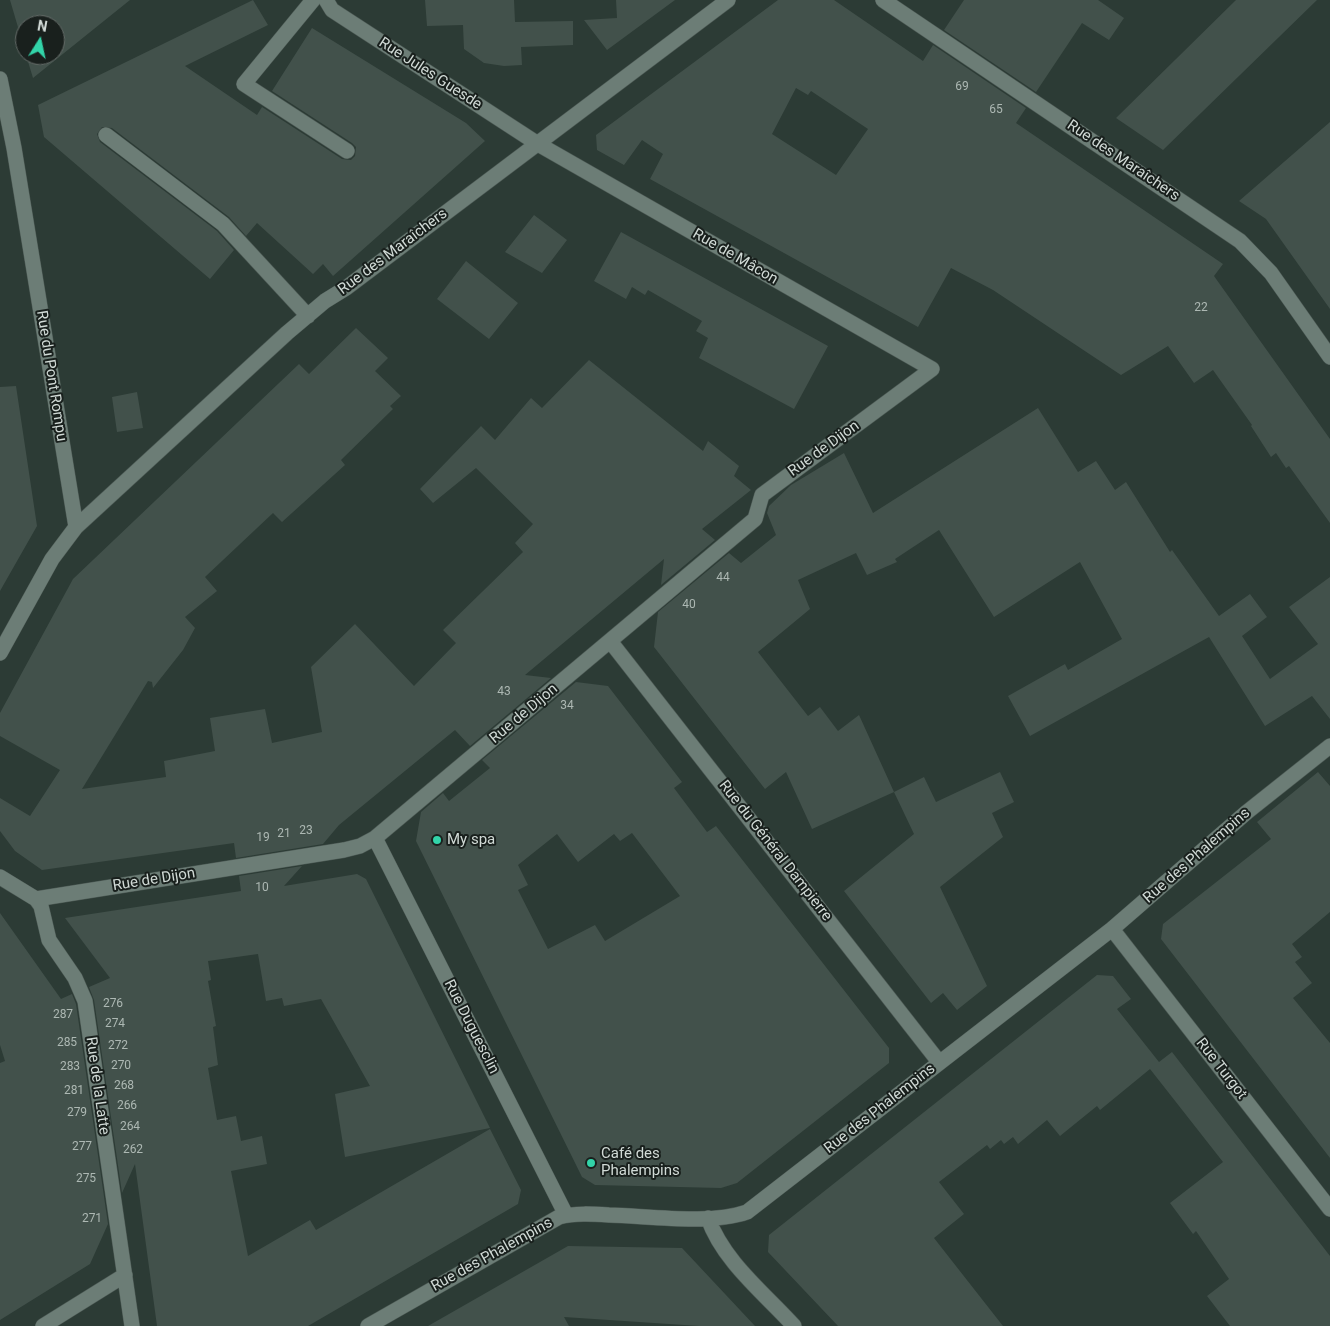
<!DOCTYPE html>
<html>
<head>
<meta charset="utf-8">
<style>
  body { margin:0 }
  #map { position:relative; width:1330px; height:1326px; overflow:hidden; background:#2c3b35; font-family:Roboto,sans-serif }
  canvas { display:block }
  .north { position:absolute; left:15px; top:15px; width:50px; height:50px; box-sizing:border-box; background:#19201d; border:1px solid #636a67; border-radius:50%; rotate:10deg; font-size:14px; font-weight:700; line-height:20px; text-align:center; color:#d1dad6 }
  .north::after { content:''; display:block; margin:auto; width:18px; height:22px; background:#32d4a9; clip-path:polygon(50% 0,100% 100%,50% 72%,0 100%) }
</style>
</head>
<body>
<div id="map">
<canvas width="1330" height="1326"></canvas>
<div class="north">N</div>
</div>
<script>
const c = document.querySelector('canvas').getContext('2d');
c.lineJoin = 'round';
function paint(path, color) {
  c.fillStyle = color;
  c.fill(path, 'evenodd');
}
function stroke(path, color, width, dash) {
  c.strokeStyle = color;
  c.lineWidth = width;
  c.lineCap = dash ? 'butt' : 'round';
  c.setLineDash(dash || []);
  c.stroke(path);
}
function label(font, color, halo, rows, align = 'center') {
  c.font = font + ' Roboto,sans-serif';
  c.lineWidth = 4;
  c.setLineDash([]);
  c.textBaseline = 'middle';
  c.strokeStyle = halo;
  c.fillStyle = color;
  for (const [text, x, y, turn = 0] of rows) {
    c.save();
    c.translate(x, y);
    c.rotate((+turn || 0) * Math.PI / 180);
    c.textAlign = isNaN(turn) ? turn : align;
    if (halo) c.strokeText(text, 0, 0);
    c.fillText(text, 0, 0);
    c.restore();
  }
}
paint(new Path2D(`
  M 10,0 L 130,0 L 33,78 L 26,55 L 55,55 L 55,25 L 25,25 L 25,51 Z
  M 253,0 L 268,25 L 185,66 L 257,115 L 262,107 L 342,159 L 351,160 L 355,156 L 356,147 L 352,143 L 272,91 L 312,28 L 466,123 L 485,141 L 333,276 L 323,264 L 313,274 L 257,223 L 246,236 L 229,217 L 112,128 L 102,127 L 97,134 L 100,142 L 217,231 L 234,250 L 210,279 L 44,137 L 38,105 Z
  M 425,0 L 514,0 L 515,22 L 573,21 L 573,45 L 521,47 L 522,65 L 504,66 L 484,63 L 464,49 L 463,25 L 427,26 Z
  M 616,0 L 675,0 L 607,50 L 584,20 L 617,18 Z
  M 778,0 L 834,0 L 923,61 L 933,45 L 1026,108 L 1016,123 L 1223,264 L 1214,276 L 1330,439 L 1330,523 L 1289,466 L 1286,468 L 1276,453 L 1271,457 L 1251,426 L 1252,425 L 1213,370 L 1194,383 L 1168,346 L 1121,375 L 993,290 L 951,268 L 918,327 L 650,179 L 663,154 L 642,140 L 624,165 L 597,150 L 596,135 ZM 796,88 L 808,95 L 811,91 L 868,129 L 836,175 L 772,134 Z
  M 964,0 L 1098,0 L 1124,18 L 1109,40 L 1082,23 L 1036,92 L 944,30 Z
  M 1236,0 L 1317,0 L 1163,150 L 1116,118 Z
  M 1330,122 L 1330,309 L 1266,219 L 1239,201 Z
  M 534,215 L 567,240 L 542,273 L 505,252 Z
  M 621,232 L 828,346 L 794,409 L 699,358 L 708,338 L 696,331 L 702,321 L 648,290 L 645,295 L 632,287 L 626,299 L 594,281 Z
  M 466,261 L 518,303 L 489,339 L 437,299 Z
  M 356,328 L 388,358 L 375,371 L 401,396 L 390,406 L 393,409 L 341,460 L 345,465 L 282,522 L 273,513 L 205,577 L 217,591 L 185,617 L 195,628 L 183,650 L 153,688 L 152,682 L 148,681 L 82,789 L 166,777 L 164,761 L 215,751 L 210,718 L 265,709 L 272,743 L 322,732 L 311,667 L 355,624 L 414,686 L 456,643 L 443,630 L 523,552 L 515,543 L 533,524 L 476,468 L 433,503 L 420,489 L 481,426 L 495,440 L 531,398 L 542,408 L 589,360 L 703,451 L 708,441 L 739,466 L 734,476 L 751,490 L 702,529 L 715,540 L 661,585 L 664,559 L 525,675 L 551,678 L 470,746 L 455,730 L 339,825 L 323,844 L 236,858 L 234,843 L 42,870 L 15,851 L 0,831 L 0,798 L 30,816 L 60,770 L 0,736 L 0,713 L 73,579 L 299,364 L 309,374 Z
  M 16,386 L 37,526 L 0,591 L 0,387 Z
  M 137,392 L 143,428 L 117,432 L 112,397 Z
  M 1038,408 L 1078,472 L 1096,461 L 1115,490 L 1126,482 L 1170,552 L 1172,550 L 1219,616 L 1250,594 L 1267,617 L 1242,636 L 1270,679 L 1318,644 L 1289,607 L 1330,577 L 1330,719 L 1312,696 L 1265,726 L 1209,637 L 1030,736 L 1008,696 L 1065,664 L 1068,670 L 1122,639 L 1080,562 L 994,617 L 939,530 L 895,559 L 897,562 L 867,575 L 856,553 L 798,580 L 810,609 L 758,652 L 808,716 L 820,707 L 838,731 L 859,715 L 894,792 L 812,829 L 786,772 L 765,789 L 654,647 L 658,612 L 729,553 L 741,563 L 776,535 L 767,513 L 769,506 L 791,485 L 844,453 L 873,513 Z
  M 576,682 L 608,686 L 682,782 L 674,788 L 707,832 L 716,826 L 889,1048 L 889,1063 L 737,1183 L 721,1188 L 595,1185 L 582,1177 L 416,841 L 421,812 L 443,793 L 449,801 L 490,768 L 482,760 ZM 632,833 L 680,896 L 605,941 L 595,925 L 548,949 L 518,890 L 528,885 L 518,865 L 557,834 L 578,862 L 614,834 L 620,841 Z
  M 1000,772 L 1014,802 L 992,813 L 1003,837 L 940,887 L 987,986 L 957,1010 L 943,993 L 931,1003 L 844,891 L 914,834 L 894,792 L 924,777 L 936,802 Z
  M 1318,772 L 1330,786 L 1330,912 L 1292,944 L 1302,957 L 1295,962 L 1312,983 L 1293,998 L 1330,1043 L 1330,1158 L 1161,939 L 1163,924 L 1271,839 L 1257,822 Z
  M 302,866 L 284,886 L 357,874 L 366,879 L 490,1128 L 345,1157 L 335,1094 L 370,1086 L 321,999 L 284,1006 L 282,998 L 266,1001 L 258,954 L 208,961 L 211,980 L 208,981 L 216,1026 L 213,1027 L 218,1065 L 208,1068 L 217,1120 L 236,1116 L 241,1141 L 262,1136 L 267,1164 L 231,1171 L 248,1256 L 310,1220 L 316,1230 L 490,1129 L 521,1190 L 518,1204 L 308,1326 L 157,1326 L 135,1164 L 122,1193 L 94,1000 L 89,987 L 110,978 L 65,918 L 241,891 L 239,876 Z
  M 0,913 L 61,999 L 72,994 L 76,1004 L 108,1224 L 90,1264 L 0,1320 L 0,1063 L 5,1061 L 0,1045 Z
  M 1097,975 L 1113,976 L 1131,999 L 1117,1009 L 1159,1062 L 1172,1052 L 1330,1256 L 1330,1326 L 1230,1326 L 1207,1296 L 1229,1279 L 1196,1231 L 1193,1234 L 1170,1203 L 1223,1162 L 1150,1069 L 1100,1110 L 1097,1106 L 1060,1136 L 1047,1120 L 1018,1144 L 1013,1137 L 1004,1144 L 1001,1140 L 990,1149 L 987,1145 L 939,1182 L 964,1214 L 934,1238 L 1003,1326 L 838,1326 L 768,1252 L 769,1235 Z
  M 568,1246 L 682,1248 L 755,1326 L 699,1326 L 564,1317 L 569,1326 L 428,1326 Z`), '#42514b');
const minor = new Path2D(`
  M 313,0 L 244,84 L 347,151
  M 883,0 L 1240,241 L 1271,273 L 1330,357
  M 0,79 L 14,148 L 76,527
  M 106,135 L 223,224 L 308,316
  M 610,641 L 939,1062
  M 0,653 L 52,559 L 76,527 L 287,333 L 325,301 L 346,288 L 728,0
  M 375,838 L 566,1215
  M 0,877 L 36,899 L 41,906 L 49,940 L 75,978 L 85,1001 L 132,1326
  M 36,899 L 344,850 L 360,846 L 375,838 L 755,519 L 762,495 L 932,369 L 538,144 L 332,10 L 326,0
  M 1112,929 L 1330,1209
  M 708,1218 C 723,1261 764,1293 794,1326
  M 43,1326 L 125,1275
  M 368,1326 L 559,1217 C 575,1213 592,1214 609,1215 C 649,1216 710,1225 747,1212 L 1112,929 L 1247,812 L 1330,746`);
stroke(minor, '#4c5954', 16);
stroke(minor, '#6c7d76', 15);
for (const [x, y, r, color] of [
  [437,840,5,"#32d4a9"],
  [591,1163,5,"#32d4a9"]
]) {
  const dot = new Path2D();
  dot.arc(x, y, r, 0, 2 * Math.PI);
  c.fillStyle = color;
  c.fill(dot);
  stroke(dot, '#19201d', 2);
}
label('12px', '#adb8b3', null, [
  ["69",962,87],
  ["65",996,110],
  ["22",1201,308],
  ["44",723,578],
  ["40",689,605],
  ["43",504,692],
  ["34",567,706],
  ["23",306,831],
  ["21",284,834],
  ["19",263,838],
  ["10",262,888],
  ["276",113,1004],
  ["287",63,1015],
  ["274",115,1024],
  ["285",67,1043],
  ["272",118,1046],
  ["270",121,1066],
  ["283",70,1067],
  ["268",124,1086],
  ["281",74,1091],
  ["266",127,1106],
  ["279",77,1113],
  ["264",130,1127],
  ["277",82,1147],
  ["262",133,1150],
  ["275",86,1179],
  ["271",92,1219]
]);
label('15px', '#d1dad6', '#19201d', [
  ["Rue Jules Guesde",430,74,33],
  ["Rue des Maraîchers",1123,161,34],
  ["Rue des Maraîchers",393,252,-37],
  ["Rue de Mâcon",735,257,30],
  ["Rue du Pont Rompu",51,376,81],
  ["Rue de Dijon",824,449,-36],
  ["Rue de Dijon",524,714,-40],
  ["Rue du Général Dampierre",775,851,52],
  ["Rue des Phalempins",1197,856,-41],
  ["Rue de Dijon",154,880,-9],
  ["Rue Duguesclin",471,1027,63],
  ["Rue Turgot",1221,1069,52],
  ["Rue de la Latte",97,1086,82],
  ["Rue des Phalempins",880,1109,-38],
  ["Rue des Phalempins",492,1255,-29]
]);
label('15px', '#d1dad6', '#19201d', [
  ["My spa",447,840],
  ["Café des",601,1154],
  ["Phalempins",601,1171]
], 'left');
</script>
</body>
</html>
